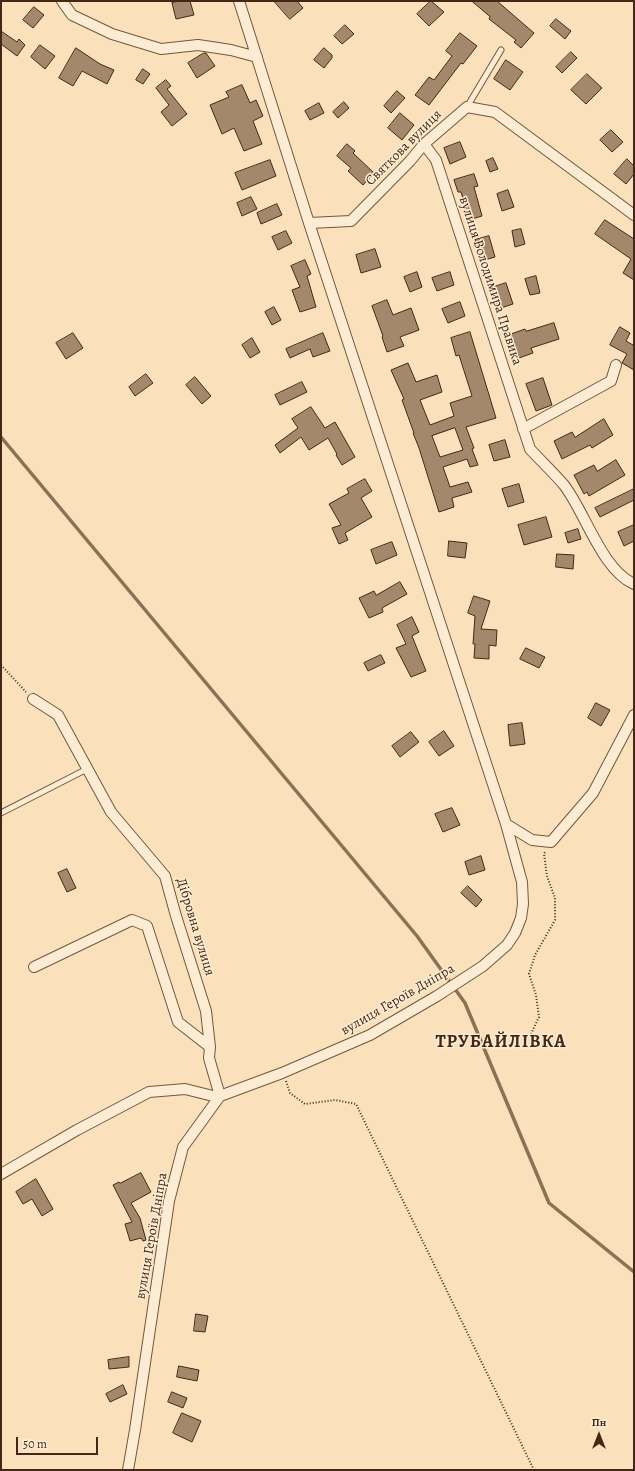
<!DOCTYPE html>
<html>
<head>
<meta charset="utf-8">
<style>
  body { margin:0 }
  #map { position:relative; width:635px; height:1471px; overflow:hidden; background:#fae1bb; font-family:Alegreya,serif }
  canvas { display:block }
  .frame { position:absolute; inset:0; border:2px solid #462715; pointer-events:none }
  .north { position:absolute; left:579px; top:1415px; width:40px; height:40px; -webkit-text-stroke:3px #fcecd3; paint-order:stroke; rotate:0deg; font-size:11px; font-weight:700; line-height:16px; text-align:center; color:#462715 }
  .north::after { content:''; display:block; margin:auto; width:14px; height:18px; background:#462715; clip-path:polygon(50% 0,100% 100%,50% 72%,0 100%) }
  .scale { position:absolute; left:16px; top:1437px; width:82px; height:18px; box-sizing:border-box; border:2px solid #462715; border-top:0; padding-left:5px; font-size:12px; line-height:14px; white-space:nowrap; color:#462715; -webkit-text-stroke:3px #fcecd3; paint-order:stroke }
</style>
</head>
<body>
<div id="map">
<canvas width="635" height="1471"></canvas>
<div class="frame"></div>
<div class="north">Пн</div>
<div class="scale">50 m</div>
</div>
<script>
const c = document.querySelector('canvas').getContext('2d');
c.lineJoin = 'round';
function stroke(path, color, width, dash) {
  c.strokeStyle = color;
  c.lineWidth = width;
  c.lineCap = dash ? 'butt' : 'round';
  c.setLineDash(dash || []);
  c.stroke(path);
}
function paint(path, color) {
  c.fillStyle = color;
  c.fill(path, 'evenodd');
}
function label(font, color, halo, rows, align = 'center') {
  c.font = font + ' Alegreya,serif';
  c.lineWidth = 3;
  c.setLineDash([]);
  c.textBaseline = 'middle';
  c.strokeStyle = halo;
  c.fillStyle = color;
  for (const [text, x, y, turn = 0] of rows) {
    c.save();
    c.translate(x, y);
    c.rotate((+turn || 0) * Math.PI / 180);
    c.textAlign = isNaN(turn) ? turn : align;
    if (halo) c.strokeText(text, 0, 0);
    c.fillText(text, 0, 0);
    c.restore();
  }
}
stroke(new Path2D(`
  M 1,437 L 417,936 L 465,1003 L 549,1203 L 634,1272`), '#8d7157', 3.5);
const building = new Path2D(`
  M 180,1 L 190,1 L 194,15 L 176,19 L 172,3 Z
  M 274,1 L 297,1 L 303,8 L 290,19 Z
  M 431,1 L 444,12 L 429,26 L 417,14 Z
  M 472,1 L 497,1 L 534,33 L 521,48 L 514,42 L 516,40 L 489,19 L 490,17 Z
  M 34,7 L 44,15 L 33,28 L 23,20 Z
  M 556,19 L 571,31 L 565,39 L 550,26 Z
  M 345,25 L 354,34 L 342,44 L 334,36 Z
  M 1,31 L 17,42 L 19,39 L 25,45 L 17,56 L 1,44 Z
  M 460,33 L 477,46 L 463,64 L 461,63 L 429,105 L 415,95 L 429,77 L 434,80 L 452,56 L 446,51 Z
  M 40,45 L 55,56 L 45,69 L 31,57 Z
  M 76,48 L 100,64 L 114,70 L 107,84 L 82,71 L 73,86 L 59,78 Z
  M 324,48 L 332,55 L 332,58 L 324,68 L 314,60 Z
  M 571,52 L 577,58 L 562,73 L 556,67 Z
  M 204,53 L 206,53 L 215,66 L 197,78 L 188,63 Z
  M 506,60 L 523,72 L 510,90 L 494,79 Z
  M 143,69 L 150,74 L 143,84 L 136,80 Z
  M 587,74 L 602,88 L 586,104 L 571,90 Z
  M 166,80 L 171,86 L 167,89 L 187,114 L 172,126 L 161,112 L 169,105 L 156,88 Z
  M 242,85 L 250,103 L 256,100 L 263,116 L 253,121 L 262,144 L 244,151 L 234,128 L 222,134 L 210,105 L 229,97 L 226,92 Z
  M 397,91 L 405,98 L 391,113 L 384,106 Z
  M 344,102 L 349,108 L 338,118 L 333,112 Z
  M 319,103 L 324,113 L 310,120 L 305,111 Z
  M 400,113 L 414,125 L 402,140 L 388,128 Z
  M 611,130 L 623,142 L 612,152 L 600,140 Z
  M 460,142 L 466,157 L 450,164 L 444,148 Z
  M 347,144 L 355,151 L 353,153 L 374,173 L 363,185 L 348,171 L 351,168 L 337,156 Z
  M 493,158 L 498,169 L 490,172 L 486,161 Z
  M 627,159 L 634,166 L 634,174 L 626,184 L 614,174 Z
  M 270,160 L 276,176 L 242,190 L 235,173 Z
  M 474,174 L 478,186 L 474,187 L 482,216 L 469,220 L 461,192 L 458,192 L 454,180 Z
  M 508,190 L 514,207 L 502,211 L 497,194 Z
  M 251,197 L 257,209 L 242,216 L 237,203 Z
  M 277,204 L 282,215 L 261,224 L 257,213 Z
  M 605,220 L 634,239 L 634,280 L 623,273 L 631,259 L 595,234 Z
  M 521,229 L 525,244 L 515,247 L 512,231 Z
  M 286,231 L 292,243 L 278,250 L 272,237 Z
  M 489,236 L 495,257 L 481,261 L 475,240 Z
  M 375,249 L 381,267 L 361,273 L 356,255 Z
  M 305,260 L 311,274 L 307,276 L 316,307 L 300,312 L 292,290 L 300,287 L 291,266 Z
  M 417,272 L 422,287 L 410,292 L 404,277 Z
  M 450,272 L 454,285 L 437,291 L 432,278 Z
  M 536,276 L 540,293 L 530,295 L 525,279 Z
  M 506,283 L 513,304 L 498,309 L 491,288 Z
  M 387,300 L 393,315 L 411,308 L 419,330 L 400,337 L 404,346 L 387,352 L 382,337 L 383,336 L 372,306 Z
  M 460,302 L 465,316 L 448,323 L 442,309 Z
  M 274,307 L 281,320 L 272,325 L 265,312 Z
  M 554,323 L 559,339 L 531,348 L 533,353 L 519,358 L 511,334 L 525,329 L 526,331 Z
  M 620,327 L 630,333 L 626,341 L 633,345 L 634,343 L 634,370 L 622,363 L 627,354 L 610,345 Z
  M 470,332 L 496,418 L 466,427 L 474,448 L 472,449 L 478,465 L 470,467 L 467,459 L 443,467 L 450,487 L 468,482 L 472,492 L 452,498 L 454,507 L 439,512 L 419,448 L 413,433 L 414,433 L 402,400 L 404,399 L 391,370 L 408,363 L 416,382 L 437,375 L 442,392 L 420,400 L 430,425 L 454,416 L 450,403 L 472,396 L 459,355 L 456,356 L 451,338 ZM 455,428 L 463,450 L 440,457 L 432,436 Z
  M 73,333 L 83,348 L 66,359 L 56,343 Z
  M 323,333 L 330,351 L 313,357 L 310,349 L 290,358 L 286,349 Z
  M 252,338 L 260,352 L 250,358 L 242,345 Z
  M 146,374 L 153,383 L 135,396 L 129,387 Z
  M 195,377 L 211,396 L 202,404 L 186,385 Z
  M 543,378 L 552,405 L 536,411 L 526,384 Z
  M 302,382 L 307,392 L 280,405 L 275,395 Z
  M 311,407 L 325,428 L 335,422 L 355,457 L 342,465 L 336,455 L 337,454 L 328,438 L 309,450 L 301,437 L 280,453 L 275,445 L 298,428 L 292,419 Z
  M 604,419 L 613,435 L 592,448 L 590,445 L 562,459 L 554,441 L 572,432 L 575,437 Z
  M 505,440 L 510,457 L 494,461 L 489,445 Z
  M 616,460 L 625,475 L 589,496 L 587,492 L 584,494 L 574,475 L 594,465 L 597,471 Z
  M 365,479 L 372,491 L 361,498 L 372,517 L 345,533 L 348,540 L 339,544 L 332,528 L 341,525 L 329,504 L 349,493 L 347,489 Z
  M 519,484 L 524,502 L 508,507 L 502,489 Z
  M 634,489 L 634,500 L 600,517 L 595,508 Z
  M 546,517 L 552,537 L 524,545 L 518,525 Z
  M 634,525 L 634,541 L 624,546 L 618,532 Z
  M 578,529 L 581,539 L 568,543 L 565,533 Z
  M 449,541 L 467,543 L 465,558 L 448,556 Z
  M 392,542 L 397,555 L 376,564 L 371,550 Z
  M 557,554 L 574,555 L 573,569 L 556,567 Z
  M 400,582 L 407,594 L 382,608 L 383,612 L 369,618 L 359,598 L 374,591 L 376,595 Z
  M 474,596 L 490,601 L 481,629 L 497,630 L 496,646 L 489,645 L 489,659 L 474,658 L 475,644 L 473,644 L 475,616 L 468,613 Z
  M 412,617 L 419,632 L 412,636 L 426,671 L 411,677 L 396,648 L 406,644 L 397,625 Z
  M 526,648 L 545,657 L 539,668 L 520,659 Z
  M 381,655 L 385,663 L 368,671 L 364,663 Z
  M 596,703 L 610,710 L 601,726 L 588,718 Z
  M 522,723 L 525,744 L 510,746 L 508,725 Z
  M 444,731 L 454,746 L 439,756 L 429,742 Z
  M 411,732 L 419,742 L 400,757 L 392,746 Z
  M 452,808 L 460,825 L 443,832 L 435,814 Z
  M 481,856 L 485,870 L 469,875 L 465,862 Z
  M 67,869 L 76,888 L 67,892 L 58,873 Z
  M 468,886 L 482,900 L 476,907 L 461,893 Z
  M 141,1173 L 151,1192 L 131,1203 L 140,1218 L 146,1240 L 143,1241 L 141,1238 L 130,1241 L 125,1224 L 132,1222 L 113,1185 L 119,1182 L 120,1183 Z
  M 36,1179 L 53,1209 L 42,1216 L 32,1199 L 23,1204 L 16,1192 Z
  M 196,1314 L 208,1316 L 205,1332 L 194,1331 Z
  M 129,1357 L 129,1367 L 109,1369 L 108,1360 Z
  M 179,1366 L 199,1370 L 197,1381 L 177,1377 Z
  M 123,1385 L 127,1394 L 110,1402 L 106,1394 Z
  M 172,1392 L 187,1398 L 183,1408 L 168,1402 Z
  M 182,1413 L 201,1421 L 192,1442 L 173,1433 Z`);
paint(building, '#a4886b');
stroke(building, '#462715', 1);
const lane = new Path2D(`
  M 467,107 L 501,50
  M 1,813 L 87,769`);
const street = new Path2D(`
  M 62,1 L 72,15 L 112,34 L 161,49 L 198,45 L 231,50 L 257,57
  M 424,144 L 436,160 L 530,449 C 541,461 553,472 564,485 C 585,512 602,570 634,584
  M 309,223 L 351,221 L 410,161 L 424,144 L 467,107 L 495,112 L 634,215
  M 523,429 L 611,381 L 616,365
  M 33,699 L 58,715 L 111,812 L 165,876 L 176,916 L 206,1011 L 210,1047 L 209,1058 L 220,1096
  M 506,824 L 532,840 L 551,842 L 593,793 L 634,715
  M 34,967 L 132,920 L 147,926 L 178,1022 L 210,1047
  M 1,1174 L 77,1130 L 149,1092 L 185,1089 L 217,1097
  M 128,1470 L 135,1430 L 169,1201 L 183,1147 L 220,1096 L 282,1073 L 370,1035 L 437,996 L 483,966 L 507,945 L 515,933 L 521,918 L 523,904 L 522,882 L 506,824 L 309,223 L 239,1`);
stroke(lane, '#73563e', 7);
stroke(street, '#73563e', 12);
stroke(new Path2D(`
  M 1,665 L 26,692
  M 531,1034 L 539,1017 L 536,995 L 529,974 L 535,955 L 555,920 L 555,898 L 547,876 L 544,854 L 545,852
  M 286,1081 L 290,1093 L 305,1104 L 335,1100 L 356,1104 L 534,1470`), '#462715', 2, [1, 2]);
stroke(lane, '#fcecd3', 5);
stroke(street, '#fcecd3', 10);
label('14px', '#462715', '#fcecd3', [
  ["Святкова вулиця",404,148,-45],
  ["вулиця Володимира Правика",490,281,72],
  ["Дібровна вулиця",195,927,73],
  ["вулиця Героїв Дніпра",398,1000,-30],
  ["вулиця Героїв Дніпра",152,1236,-80]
]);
c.letterSpacing = '1px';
label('bold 18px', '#462715', '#fcecd3', [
  ["ТРУБАЙЛІВКА",501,1043]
]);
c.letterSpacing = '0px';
</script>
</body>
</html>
